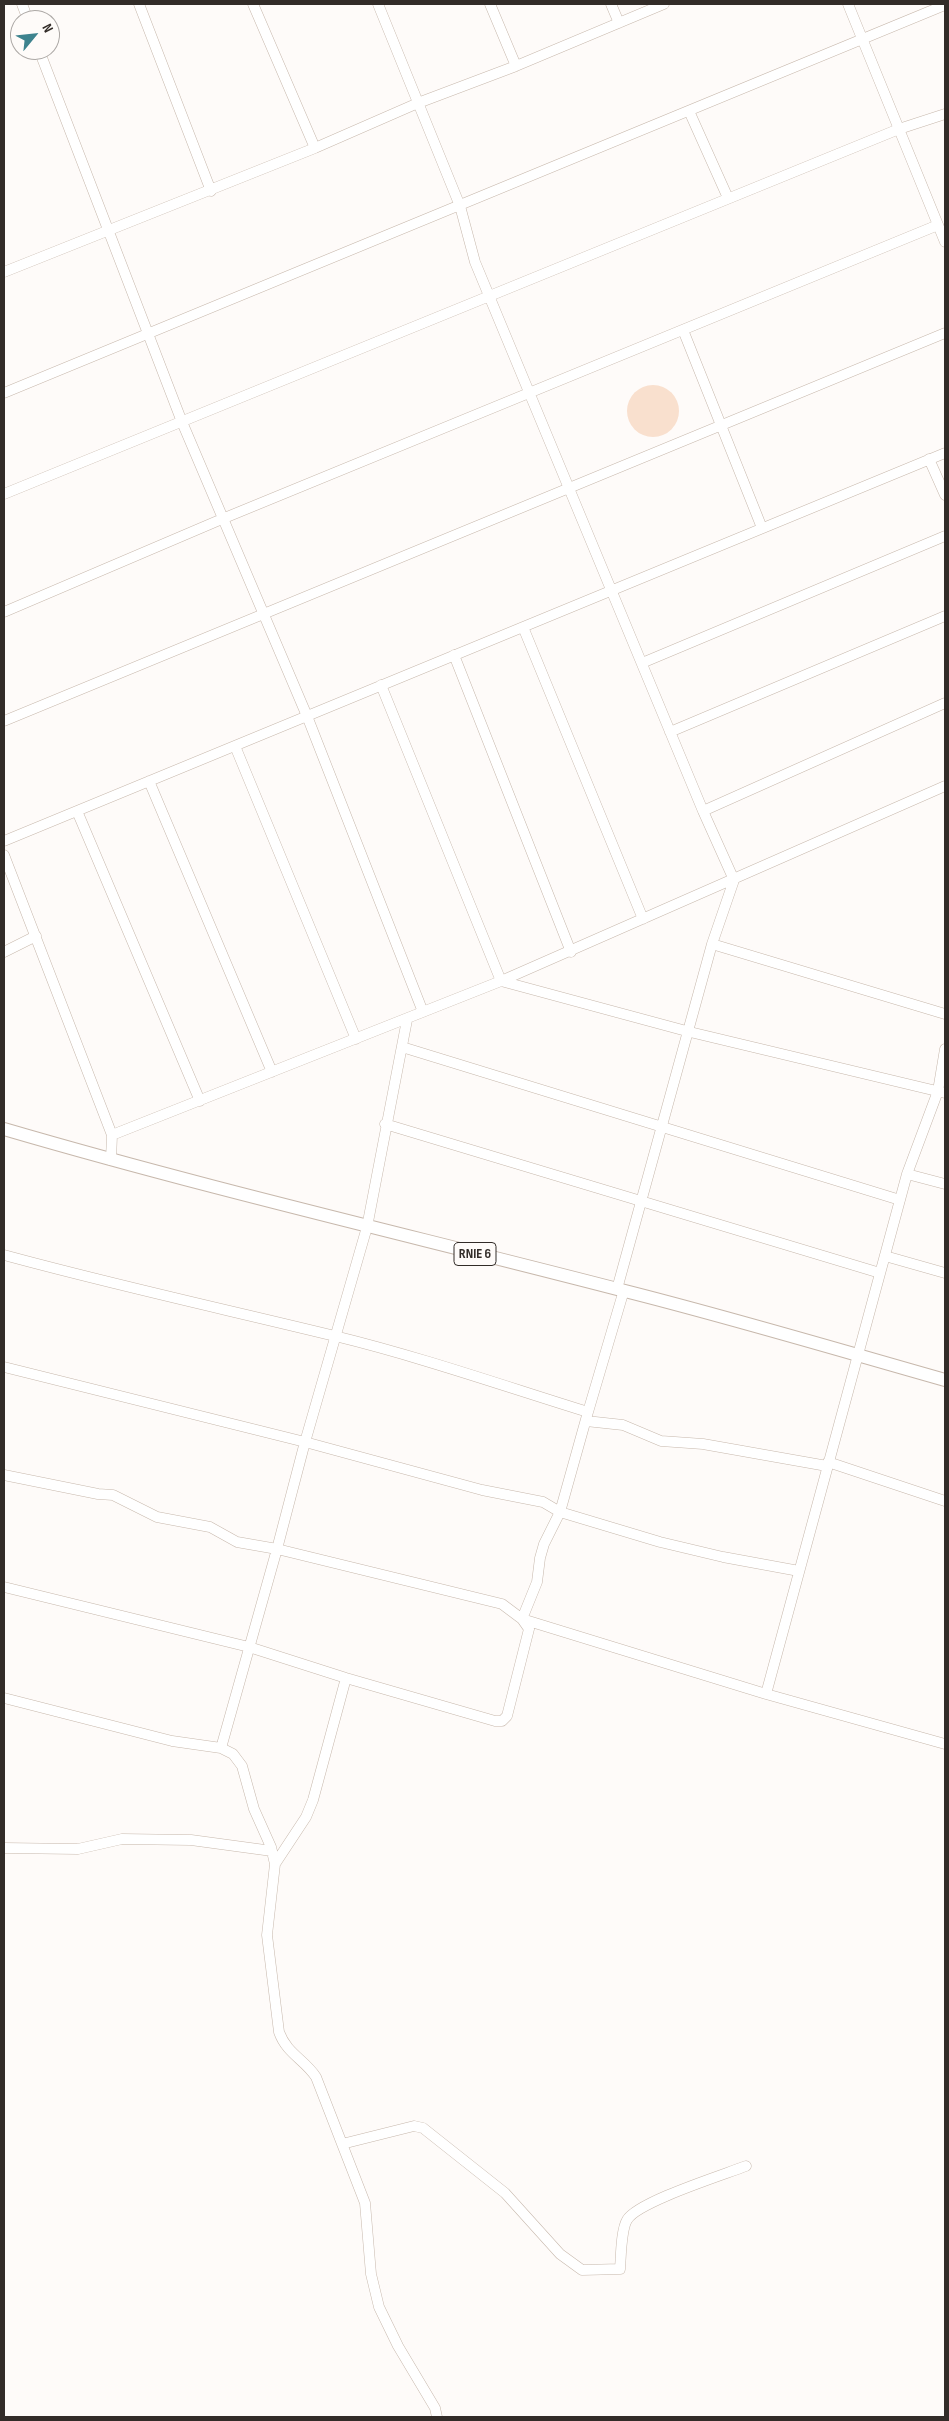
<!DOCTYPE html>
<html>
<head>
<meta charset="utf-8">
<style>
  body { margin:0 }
  #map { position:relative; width:949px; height:2421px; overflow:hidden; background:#fefbf9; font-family:"Sofia Sans Condensed",sans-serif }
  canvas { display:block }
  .frame { position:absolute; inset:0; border:5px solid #322c28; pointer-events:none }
  .north { position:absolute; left:10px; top:10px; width:50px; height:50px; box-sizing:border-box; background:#fefbf9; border:1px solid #aca8a5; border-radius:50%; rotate:62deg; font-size:14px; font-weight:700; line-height:20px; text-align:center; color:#322c28 }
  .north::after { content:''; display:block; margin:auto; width:18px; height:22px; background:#3d838e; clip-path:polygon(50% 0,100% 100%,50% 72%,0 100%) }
</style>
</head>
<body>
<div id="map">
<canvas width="949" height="2421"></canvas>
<div class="frame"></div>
<div class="north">N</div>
</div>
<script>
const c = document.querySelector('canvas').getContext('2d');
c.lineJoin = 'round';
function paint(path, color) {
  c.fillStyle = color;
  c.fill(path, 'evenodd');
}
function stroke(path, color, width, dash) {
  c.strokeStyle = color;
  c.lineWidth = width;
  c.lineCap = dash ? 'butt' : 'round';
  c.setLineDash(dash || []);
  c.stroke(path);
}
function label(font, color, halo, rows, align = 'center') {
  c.font = font + ' "Sofia Sans Condensed",sans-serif';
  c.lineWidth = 5;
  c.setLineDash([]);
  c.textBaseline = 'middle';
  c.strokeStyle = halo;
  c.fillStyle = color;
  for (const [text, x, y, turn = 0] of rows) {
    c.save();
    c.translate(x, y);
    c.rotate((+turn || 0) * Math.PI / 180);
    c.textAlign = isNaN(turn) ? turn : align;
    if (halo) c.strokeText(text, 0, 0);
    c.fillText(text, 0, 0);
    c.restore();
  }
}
paint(new Path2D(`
  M627 411a26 26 0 1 1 52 0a26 26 0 1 1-52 0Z`), '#f9e0ce');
const minor = new Path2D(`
  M 22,4 L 28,20
  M 139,4 L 211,191
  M 253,4 L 315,148
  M 378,4 L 460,206 L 475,262 L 703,811 L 734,880 L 712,944 L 617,1289
  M 490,4 L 516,66
  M 611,4 L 619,23
  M 848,4 L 945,242
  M 39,50 L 182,422 L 307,716 L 423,1012
  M 689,111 L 728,198
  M 4,272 L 315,148 L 418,103 L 516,66 L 664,4
  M 683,330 L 762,528
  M 4,393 L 945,5
  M 929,459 L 945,495
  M 4,494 L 899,129 L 945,114
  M 4,612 L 222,519 L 938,225
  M 523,627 L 643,919
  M 454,655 L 571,952
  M 642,663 L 945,536
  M 381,685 L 501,981 L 690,1032 L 945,1093
  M 4,721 L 945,333
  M 670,732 L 945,616
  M 235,746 L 356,1039
  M 149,781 L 272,1072
  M 77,811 L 200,1101
  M 703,811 L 945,703
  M 4,841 L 945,453
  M 4,855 L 112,1135 L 111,1160
  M 712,944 L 945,1014
  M 4,952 L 36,936
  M 402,1047 L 900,1200
  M 385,1124 L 880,1273
  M 112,1135 L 501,981 L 945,786
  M 907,1174 L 945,1184
  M 4,1255 C 114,1285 224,1309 335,1336 C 421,1357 504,1386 588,1412 L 624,1290
  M 885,1256 L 945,1273
  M 4,1367 L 305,1442 L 482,1490 L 543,1502 L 560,1512 L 544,1544 L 540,1558 L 537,1582 L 522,1619 L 766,1694 L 945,1744
  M 588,1412 L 560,1512 L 660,1542 L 723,1557 L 799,1571
  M 586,1421 L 623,1425 L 661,1441 L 703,1444 L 827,1466
  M 828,1462 L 945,1501
  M 4,1475 L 98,1494 L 113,1495 L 157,1517 L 210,1527 L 237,1542 L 277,1549 L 502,1604 L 522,1619 L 529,1629 L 507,1716 L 502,1721 L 495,1721 L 346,1678 L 249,1647 L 4,1587
  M 766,1694 L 907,1174 L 938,1091 L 945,1049
  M 4,1698 L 172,1741 L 221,1748 L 233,1754 L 242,1766 L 254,1809 L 271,1847 L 275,1864 L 267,1935 L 279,2032 C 287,2054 304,2059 316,2077 L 365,2203 L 371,2274 L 379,2307 L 398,2346 L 435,2408 L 437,2417
  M 221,1748 L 277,1549 L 305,1442 L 367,1227 L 407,1020
  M 4,1848 L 78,1849 L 122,1839 L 191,1840 L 272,1851
  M 275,1864 L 306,1817 L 313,1800 L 346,1678
  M 342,2144 L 414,2126 L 423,2128 L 505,2193 L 560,2254 L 582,2270 L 620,2269 C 621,2257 621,2230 627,2220 C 637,2202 723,2175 746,2166`);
const major = new Path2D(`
  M 4,1129 C 209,1189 417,1237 625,1291 C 732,1318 839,1350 945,1380`);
stroke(minor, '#c7b8ac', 11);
stroke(major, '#c7b8ac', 14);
stroke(minor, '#fff', 10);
stroke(major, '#fff', 12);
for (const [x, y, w] of [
  [475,1254,42]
]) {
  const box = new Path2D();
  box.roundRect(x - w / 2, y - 11.5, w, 23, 4);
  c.fillStyle = '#fefbf9';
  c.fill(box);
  stroke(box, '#322c28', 1);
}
label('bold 14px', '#322c28', null, [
  ["RNIE 6",475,1254]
]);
</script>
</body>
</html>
